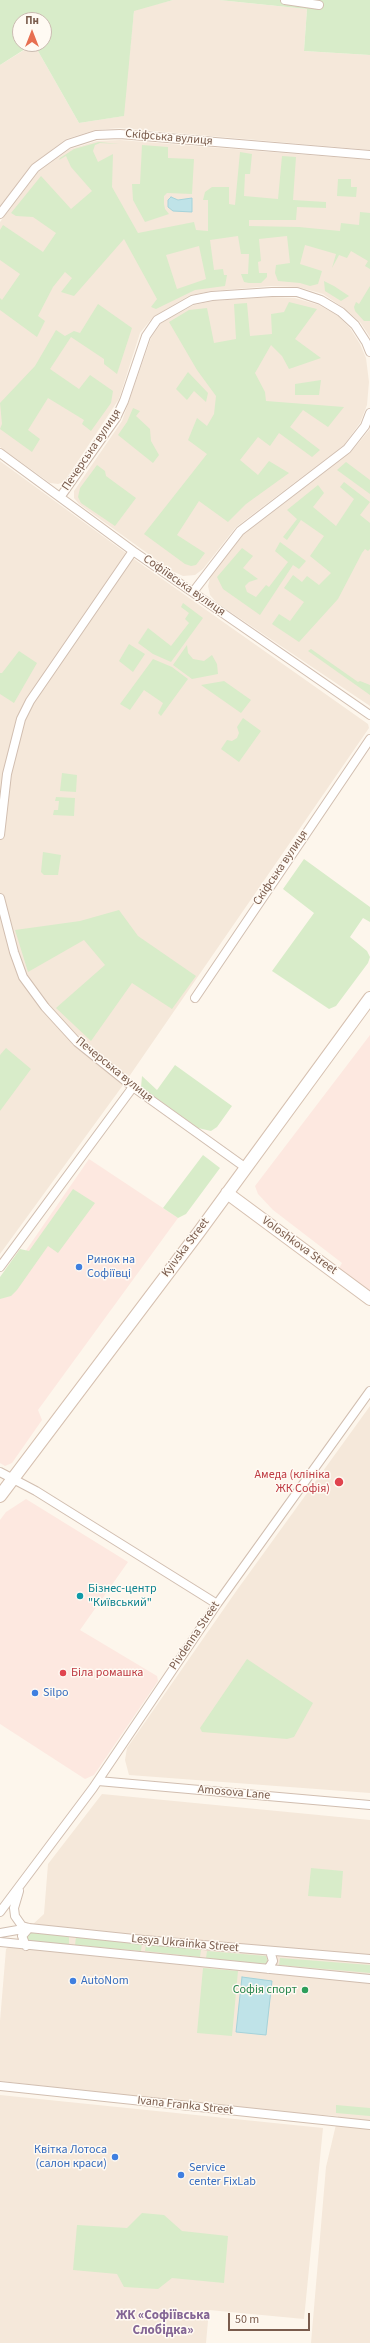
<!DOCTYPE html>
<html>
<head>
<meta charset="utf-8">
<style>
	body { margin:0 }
	#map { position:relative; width:370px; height:2343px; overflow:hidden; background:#fdf6ec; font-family:"Source Sans 3",sans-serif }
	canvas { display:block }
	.north { position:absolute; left:12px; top:12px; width:40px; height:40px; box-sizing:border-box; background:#fffaf3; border:1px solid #cabbb1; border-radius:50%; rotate:0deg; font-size:11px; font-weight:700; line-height:16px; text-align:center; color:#7a5c4d }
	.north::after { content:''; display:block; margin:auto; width:14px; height:18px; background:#e76f51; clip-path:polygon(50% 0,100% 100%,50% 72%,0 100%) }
	.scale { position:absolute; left:228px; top:2313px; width:82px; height:18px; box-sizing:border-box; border:2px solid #7a5c4d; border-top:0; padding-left:5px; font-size:12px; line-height:14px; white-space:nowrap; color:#7a5c4d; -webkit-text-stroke:3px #fffaf3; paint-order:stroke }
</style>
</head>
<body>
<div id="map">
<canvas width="370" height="2343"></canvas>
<div class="north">Пн</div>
<div class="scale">50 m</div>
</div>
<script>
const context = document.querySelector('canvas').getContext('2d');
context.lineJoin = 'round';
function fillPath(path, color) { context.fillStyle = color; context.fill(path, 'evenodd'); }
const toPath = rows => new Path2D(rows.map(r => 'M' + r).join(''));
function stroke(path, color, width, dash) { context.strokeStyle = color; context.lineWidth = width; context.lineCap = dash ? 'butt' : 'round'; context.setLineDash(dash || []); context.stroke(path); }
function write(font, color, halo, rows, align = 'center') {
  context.font = font + ' "Source Sans 3",sans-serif'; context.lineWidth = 3; context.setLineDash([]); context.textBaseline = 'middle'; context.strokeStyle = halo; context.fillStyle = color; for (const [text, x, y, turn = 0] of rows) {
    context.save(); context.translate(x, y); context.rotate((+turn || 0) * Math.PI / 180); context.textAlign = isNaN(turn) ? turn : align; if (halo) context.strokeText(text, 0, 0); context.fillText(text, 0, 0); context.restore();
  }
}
fillPath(toPath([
	[173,0,219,0,307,9,304,51,370,55,370,150,120,128,95,130,66,139,32,165,0,206,0,65,34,44,79,123,123,116,134,10],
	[120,140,370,160,370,337,360,322,344,308,323,294,298,287,271,286,211,291,190,295,153,317,140,333,119,399,64,482,58,484,50,483,0,447,0,222,38,172,70,149,97,141],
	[272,297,295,298,319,305,338,316,350,328,360,344,366,358,369,382,367,405,360,423,344,445,236,527,203,569,195,575,183,576,172,571,79,504,74,498,74,491,122,421,151,338,161,323,194,305,213,301],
	[370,429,370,706,217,603,210,595,208,586,211,574,243,535,350,453],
	[0,461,141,564,368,724,369,728,126,1081,0,1254],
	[370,1406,370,1793,129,1775,125,1760,127,1748,237,1590],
	[102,1794,370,1820,370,2343,311,2343,326,2167,338,2116,278,2112,0,2081,0,2021,6,1949,44,1914,48,1864],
	[0,2095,323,2128,304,2319,209,2310,206,2343,0,2343]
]), '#f5e8da');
fillPath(toPath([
	[370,1035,370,1293,338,1270,342,1263,273,1210,258,1194,255,1186],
	[89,1159,178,1218,38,1410,42,1420,12,1463,5,1466,0,1463,0,1288],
	[26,1499,128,1562,80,1630,157,1676,158,1681,94,1775,85,1779,0,1724,0,1520,6,1512]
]), '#fde8e0');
fillPath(toPath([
	[0,0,173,0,134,11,124,116,79,123,34,44,44,44,44,20,20,20,20,44,33,44,0,65],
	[219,0,370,0,370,55,304,51,307,9],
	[99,142,120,144,100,143,95,145,93,151,98,162,113,154,112,187,138,233,194,222,196,230,208,231,208,200,203,200,205,192,212,187,229,187,229,204,235,205,240,152,252,154,250,174,245,174,244,196,278,199,282,156,296,157,293,200,326,202,326,208,297,207,296,220,249,220,249,226,299,227,340,231,341,223,359,225,360,212,370,213,370,269,365,266,368,261,351,251,347,258,339,255,332,268,336,254,305,245,300,264,322,271,318,284,310,286,300,283,278,281,275,273,276,265,290,263,287,236,259,239,261,261,258,262,259,273,267,273,267,277,261,283,249,283,244,282,241,274,248,274,249,254,241,254,238,236,210,240,214,270,223,269,224,275,227,275,225,286,195,290,156,309,151,307,157,299,124,239,74,296,61,292,72,278,65,272,53,287,38,316,45,321,37,337,0,310,0,298,2,300,20,274,0,260,0,230,3,225,43,252,56,233,33,217,16,216,11,213,41,176,71,209,92,191,71,167,66,156,59,160,60,158,74,149],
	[199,246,206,279,177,289,166,255],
	[142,145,168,147,168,158,194,159,192,194,167,193,164,196,164,204,165,209,169,214,145,222,133,200,132,184,140,184],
	[338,179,351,179,351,187,357,187,356,197,337,196],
	[324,281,334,286,349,296,341,301,325,291],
	[370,286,370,321,364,321,355,311,354,307,356,302,359,304],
	[289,302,317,309,295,339,321,358,289,369,282,356,271,345,255,373,265,392,266,401,344,407,328,427,303,410,290,427,320,450,312,457,279,433,270,446,258,437,240,460,258,475,269,461,289,473,246,504,228,522,199,501,177,535,205,553,196,565,191,566,185,564,144,534,207,454,188,440,197,418,207,426,214,414,216,396,197,370,169,322,189,310,207,308,214,343,236,339,234,304,247,303,250,336,272,334,271,314,284,312],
	[98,304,132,328,117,374,104,364,104,359,71,337,50,369,79,389,90,375,113,391,111,403,91,431,82,424,84,420,48,398,28,430,40,439,32,452,0,429,2,424,0,403,35,366,56,330,65,336,74,331,80,333],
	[188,372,208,393,206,402,194,391,187,400,176,389],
	[321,380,319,395,295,395,295,384],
	[133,408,140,411,136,416,150,429,151,441,159,455,153,463,118,435,127,422],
	[346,462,370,480,370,494,337,470],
	[97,465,105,471,106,476,136,498,115,526,81,503,78,497,80,488],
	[344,482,370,502,360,515,370,523,370,549,368,551,365,549,362,553,338,599,299,642,272,624,279,614,290,621,304,602,284,588,293,575,302,582,307,576,319,585,331,573,310,556,324,536,301,520,287,540,283,537,297,519,287,510,318,485,324,493,313,507,336,526,354,499,340,487],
	[280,542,306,561,299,569,293,565,260,615,223,589,217,577,242,548,253,556,243,568,258,579,249,582,245,586,247,592,256,597,266,585,269,587,288,562,275,551],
	[183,603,203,618,171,662,153,654,138,643,148,628,171,646,189,623,185,619,189,613,181,607],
	[129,644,145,654,133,672,119,661],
	[187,645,188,653,193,659,204,661,212,655,217,664,218,674,192,679,173,665],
	[311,649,358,682,360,681,370,685,370,695,308,651],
	[19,651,37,663,14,703,0,694,0,673,2,673],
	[153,659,172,667,188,679,161,716,158,713,163,703,144,690,130,710,120,704],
	[224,681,251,700,241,713,201,685],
	[243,718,261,731,239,762,221,749,227,740,232,741,237,738,239,733,237,727],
	[62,773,77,775,76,792,60,791],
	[56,797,75,798,74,816,53,815,54,810,58,810,59,801,55,801],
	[43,852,61,855,58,875,44,875,41,872],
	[304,859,370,907,370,922,363,918,350,937,367,951,370,957,368,963,336,1006,329,1009,272,971,314,913,283,889],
	[119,910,138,936,196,976,172,1009,132,983,91,1041,56,1008,105,965,84,940,28,972,15,930,80,921],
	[6,1048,31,1069,0,1111,0,1055],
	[175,1065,232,1106,217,1127,211,1131,198,1128,141,1087,142,1076,157,1090],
	[203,1155,220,1168,186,1214,178,1218,163,1208],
	[73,1189,95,1203,58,1253,48,1246,17,1290,11,1296,0,1299,0,1277,20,1249,29,1251],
	[247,1659,313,1703,294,1737,287,1739,202,1732,200,1728],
	[311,1868,343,1871,341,1898,308,1896],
	[30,1932,69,1936,69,1945,30,1941,26,1938],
	[76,1937,142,1943,141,1951,75,1945],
	[146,1944,201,1950,200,1957,145,1951],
	[207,1951,266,1956,268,1962,266,1964,206,1958],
	[280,1958,370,1965,370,1973,279,1965],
	[203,1968,238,1971,232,2036,197,2033],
	[336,2105,370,2108,370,2116,336,2113],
	[142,2213,164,2215,182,2231,228,2236,224,2283,172,2278,158,2289,124,2287,117,2274,73,2270,77,2225,127,2228]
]), '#d8ecc9');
const water = toPath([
	[171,197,178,200,192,198,192,212,173,211,168,207,168,200,171,197],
	[242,1977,272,1981,266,2035,236,2032,242,1977]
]);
fillPath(water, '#bfe3e8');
stroke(water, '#a5d3da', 1);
const street = toPath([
	[285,0,319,5],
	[0,214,35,168,68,144,96,135,120,134,370,155],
	[0,453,133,551,370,715],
	[61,496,116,418,124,401,146,336,157,320,192,300,212,296,272,292,297,292,321,300,341,312,355,325,366,342,370,352],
	[193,592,240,531,347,449,365,426,370,413],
	[0,835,7,774,21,719,30,701,133,551],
	[0,898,14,952,23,977,45,1007,77,1042,133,1087,246,1168],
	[195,998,370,739],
	[0,1267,133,1087],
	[0,1472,36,1491,217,1604],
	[98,1781,370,1805],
	[19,1891,14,1908,15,1916,22,1926,29,1928],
	[0,1912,93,1788,217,1604,370,1391],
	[0,1933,29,1928,144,1940,370,1959],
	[0,1942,370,1979],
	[26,1946,22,1936,29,1928],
	[268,1969,273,1961,270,1951],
	[0,2086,370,2125]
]);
const secondary = toPath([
	[227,1193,370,1299],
	[0,1496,199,1232,370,998]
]);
stroke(street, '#d1beb0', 10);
stroke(secondary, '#d6c0b0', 14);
stroke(street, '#fff', 8);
stroke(secondary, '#fff', 12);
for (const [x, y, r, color] of [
	[79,1267,4,"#3f7fe0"],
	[339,1482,5,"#e0444e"],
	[80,1596,4,"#0f9aa8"],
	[63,1673,4,"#e0444e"],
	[35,1693,4,"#3f7fe0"],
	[73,1981,4,"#3f7fe0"],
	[305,1990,4,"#2e9e5b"],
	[115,2157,4,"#3f7fe0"],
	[181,2175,4,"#3f7fe0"]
]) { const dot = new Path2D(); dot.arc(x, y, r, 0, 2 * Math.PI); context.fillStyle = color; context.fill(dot); stroke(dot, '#fffaf3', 1.5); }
write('12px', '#7a5c4d', '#fffaf3', [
	["Скіфська вулиця",169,138,5],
	["Печерська вулиця",92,450,-56],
	["Софіївська вулиця",184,586,35],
	["Скіфська вулиця",281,868,-56],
	["Печерська вулиця",114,1070,39],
	["Voloshkova Street",299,1246,36],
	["Kyivska Street",186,1248,-53],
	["Pivdenna Street",195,1636,-56],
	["Amosova Lane",234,1793,5],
	["Lesya Ukrainka Street",185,1944,5],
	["Ivana Franka Street",185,2106,6]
]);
write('12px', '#366cbe', '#fffaf3', [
	["Ринок на",87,1260],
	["Софіївці",87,1274],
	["Silpo",43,1693],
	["AutoNom",81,1981],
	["Квітка Лотоса",107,2150,"right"],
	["(салон краси)",107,2164,"right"],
	["Service",189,2168],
	["center FixLab",189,2182]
], 'left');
write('12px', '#be3a42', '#fffaf3', [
	["Амеда (клініка",330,1475],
	["ЖК Софія)",330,1489],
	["Біла ромашка",71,1673,"left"]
], 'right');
write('12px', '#0d838f', '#fffaf3', [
	["Бізнес-центр",88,1589],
	["\"Київський\"",88,1603]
], 'left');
write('12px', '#27864d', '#fffaf3', [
	["Софія спорт",297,1990]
], 'right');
write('bold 13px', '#846695', '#fffaf3', [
	["ЖК «Софіївська",163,2316],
	["Слобідка»",163,2331]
]);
</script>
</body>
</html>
